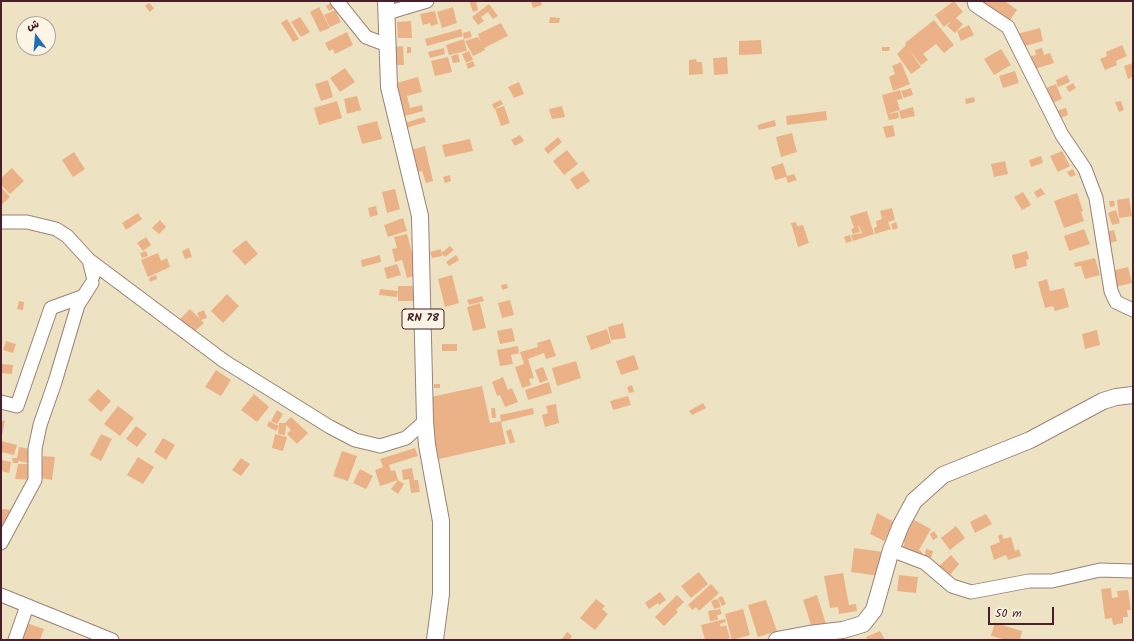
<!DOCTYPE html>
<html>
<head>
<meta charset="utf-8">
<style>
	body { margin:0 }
	#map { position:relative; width:1134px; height:641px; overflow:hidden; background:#ede3c3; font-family:Kalam,"Playpen Sans Arabic",sans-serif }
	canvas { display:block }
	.frame { position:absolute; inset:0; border:2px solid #4a1f2b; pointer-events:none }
	.north { position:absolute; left:16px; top:16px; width:40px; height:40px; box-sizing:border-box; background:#fcf5e5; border:1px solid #b59f9b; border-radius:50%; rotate:344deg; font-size:11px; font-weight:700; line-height:16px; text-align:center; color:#4a1f2b }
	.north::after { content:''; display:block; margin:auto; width:14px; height:18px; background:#1f6fb2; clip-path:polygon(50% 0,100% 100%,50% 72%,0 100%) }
	.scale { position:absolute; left:988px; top:607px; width:66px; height:18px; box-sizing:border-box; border:2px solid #4a1f2b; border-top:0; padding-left:5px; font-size:12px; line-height:14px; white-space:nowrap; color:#4a1f2b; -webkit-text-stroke:3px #fcf5e5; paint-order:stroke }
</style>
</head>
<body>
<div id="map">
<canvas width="1134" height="641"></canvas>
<div class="frame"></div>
<div class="north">ش</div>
<div class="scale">50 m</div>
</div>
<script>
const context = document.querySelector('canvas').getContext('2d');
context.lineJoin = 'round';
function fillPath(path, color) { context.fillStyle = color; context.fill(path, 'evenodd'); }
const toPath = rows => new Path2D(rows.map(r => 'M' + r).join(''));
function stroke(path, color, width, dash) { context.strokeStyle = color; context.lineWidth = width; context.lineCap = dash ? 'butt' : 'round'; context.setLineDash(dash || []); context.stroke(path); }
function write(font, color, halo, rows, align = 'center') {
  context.font = font + ' Kalam,sans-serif'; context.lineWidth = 4; context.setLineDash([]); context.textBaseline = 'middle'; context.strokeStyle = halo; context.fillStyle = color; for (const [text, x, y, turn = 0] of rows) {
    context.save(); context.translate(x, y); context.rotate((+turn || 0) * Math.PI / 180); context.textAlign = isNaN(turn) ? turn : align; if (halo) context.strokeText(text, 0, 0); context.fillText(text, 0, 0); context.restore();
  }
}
fillPath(toPath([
	[469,1,476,1,478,10,473,12],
	[531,1,541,1,542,5,533,8],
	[954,1,963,12,956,18,963,24,955,33,947,26,951,21,944,27,935,15],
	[979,1,1005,1,1017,10,1007,24],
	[149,3,154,8,150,12,145,6],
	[331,3,335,8,329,11,326,6],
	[489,4,498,16,493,19,488,12,481,17,484,21,478,25,472,17],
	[319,7,330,28,320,32,310,12],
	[453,7,457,23,442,28,437,12],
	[335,10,341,22,330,27,324,15],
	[435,11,438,24,431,26,430,23,423,25,420,14],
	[300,17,310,32,301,37,291,22],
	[550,17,560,18,559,23,549,23],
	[287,19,299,39,293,42,281,23],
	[934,20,954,45,944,53,936,44,923,54,928,60,921,65,908,48,921,67,911,74,897,54,906,45,905,43],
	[411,21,412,38,398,38,397,22],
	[501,23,508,36,484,48,485,50,473,56,465,41,478,37,481,43,478,34],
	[969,25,974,35,961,41,957,31],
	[1040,28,1043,41,1018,48,1017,34],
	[461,29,463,36,427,46,425,39],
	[470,31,472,37,464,39,463,33],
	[347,32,353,45,335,54,333,49,329,51,325,43],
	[464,39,467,51,449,55,446,45],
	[761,40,762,54,739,55,739,41],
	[1122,45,1127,56,1116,61,1117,65,1105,70,1100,59,1107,56,1106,52],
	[403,46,404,65,395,65,393,47],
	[407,47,411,47,411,53,407,53],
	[882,47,890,47,889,51,882,51],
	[444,48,445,54,430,58,428,52],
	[1042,48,1044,55,1050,53,1054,63,1035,69,1031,56,1036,55,1035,50],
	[1001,49,1011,65,994,75,984,59],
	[469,51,473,60,466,63,462,54],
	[458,54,460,62,453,63,451,56],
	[448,57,452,72,435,76,431,61],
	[727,57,728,74,714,75,713,58],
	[696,59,697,62,702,62,703,74,689,75,689,60],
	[473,61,475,66,468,69,466,64],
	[901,62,910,84,893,91,889,77,895,74,892,66],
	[1133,63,1133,77,1128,79,1124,66],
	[345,68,355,82,340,92,330,78],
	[1015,71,1019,83,1003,88,999,76],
	[1067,75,1070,82,1058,87,1056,80],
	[418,77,422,92,407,96,410,108,422,105,423,111,401,117,393,84],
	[328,80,333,97,321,101,315,84],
	[519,82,524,94,514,98,508,87],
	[1073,83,1076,88,1069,92,1066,87],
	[1056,84,1062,99,1045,106,1039,91],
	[911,88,913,95,904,98,901,91],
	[900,90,903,99,897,100,900,110,887,114,882,95],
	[357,96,361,110,347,114,344,99],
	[974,97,975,102,966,104,965,99],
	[501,100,503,104,494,109,492,104],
	[337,101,342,118,319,125,314,108],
	[1121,101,1124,110,1119,112,1115,102],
	[504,106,510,123,501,126,495,109],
	[562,106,565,117,552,119,549,109],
	[913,107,915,116,901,119,899,111],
	[1066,108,1068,115,1055,120,1052,112],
	[826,111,827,120,787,125,786,116],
	[898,112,899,118,889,120,887,114],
	[424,117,426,122,403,129,402,124],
	[775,120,776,126,759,130,757,125],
	[377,121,382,139,362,144,357,126],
	[893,125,895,136,886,138,883,127],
	[792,133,797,152,781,157,776,137],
	[520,135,524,141,515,146,511,140],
	[558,137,562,142,548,154,544,149],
	[470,139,473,151,445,157,442,145],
	[425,146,433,181,426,183,422,171,411,174,405,152],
	[567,150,578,164,564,175,553,161],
	[1062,151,1070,166,1058,172,1050,156],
	[74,152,85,169,73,177,62,160],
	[1041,156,1043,163,1031,167,1029,160],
	[1005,161,1008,174,994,177,991,164],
	[783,163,787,176,794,174,797,180,788,183,786,177,775,180,771,167],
	[12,168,24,181,10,194,1,185,1,178],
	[1073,169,1076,175,1070,177,1067,172],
	[583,171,590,181,577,190,570,179],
	[450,175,451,181,445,183,443,177],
	[1,187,10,197,1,205],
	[1041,188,1045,194,1037,198,1034,192],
	[395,189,400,209,387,213,382,192],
	[1023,192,1031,205,1022,210,1014,197],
	[1077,193,1083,211,1081,212,1084,221,1064,228,1054,201],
	[1129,198,1132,216,1119,218,1117,200],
	[1109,201,1114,201,1115,206,1110,207],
	[376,206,378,215,370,217,368,208],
	[892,208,895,220,888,222,891,229,875,234,874,228,877,227,876,221,882,219,880,211],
	[1116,210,1120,223,1112,225,1108,213],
	[867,211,874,234,853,241,851,235,862,233,859,226,858,226,860,232,853,234,851,229,854,228,850,216],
	[138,213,142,219,126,230,122,223],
	[403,218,407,231,388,237,384,225],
	[160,220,166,227,159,234,152,228],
	[796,222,797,226,803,225,809,243,798,247,791,223],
	[896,222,898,228,893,230,891,224],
	[1084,229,1090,244,1069,251,1064,236],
	[1114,230,1117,241,1110,243,1112,251,1104,252,1099,234],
	[407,234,418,275,407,278,402,260,395,262,392,249,397,248,394,237],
	[850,235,852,241,846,243,844,237],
	[146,237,151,245,143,251,137,243],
	[246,240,258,254,245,265,232,251],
	[450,246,454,250,445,257,441,253],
	[189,248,192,257,185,259,182,251],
	[441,249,442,256,432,258,430,252],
	[146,251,148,256,142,258,140,253],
	[1027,251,1029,259,1026,260,1027,266,1015,269,1012,255],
	[158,253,161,261,167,258,170,267,148,277,141,260],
	[380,255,381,262,362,267,361,260],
	[456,255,459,260,449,266,446,262],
	[1095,258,1100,275,1085,279,1081,266,1075,267,1074,263],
	[397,264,401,275,387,279,384,268],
	[1128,267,1132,283,1111,288,1107,272],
	[156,275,157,279,150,282,149,278],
	[452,275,459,303,445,307,438,279],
	[1047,279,1050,291,1064,288,1069,307,1055,311,1053,306,1045,308,1038,282],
	[507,284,508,288,502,290,501,285],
	[398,286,414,286,414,301,398,301],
	[380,289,398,291,397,297,379,295],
	[227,294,239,306,223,323,211,311],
	[482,296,484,301,469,305,467,300],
	[510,300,514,315,502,318,498,303],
	[19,301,24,302,23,310,17,309],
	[480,303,486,328,473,331,467,307],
	[190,309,200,319,197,313,204,310,207,318,201,320,204,323,192,334,179,320],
	[623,323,626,338,611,340,608,327],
	[512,328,515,341,500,344,497,331],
	[607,329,611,343,591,350,586,336],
	[1097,330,1100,345,1085,349,1082,334],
	[550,339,556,356,546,359,544,353,528,359,534,378,529,379,531,385,522,388,515,367,524,364,520,352,538,347,537,343],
	[6,341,16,344,13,353,3,350],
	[442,344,457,344,457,351,442,351],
	[518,346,519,353,511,355,513,364,500,366,497,350],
	[634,355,639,369,621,375,616,361],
	[576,361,581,378,557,386,552,368],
	[1,364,13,365,12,374,1,373],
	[543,367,548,380,540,383,535,370],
	[216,370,231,380,221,396,205,387],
	[503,377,508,390,512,388,518,402,505,407,500,395,497,396,492,382],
	[549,382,552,393,528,400,525,390],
	[434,384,440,384,440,388,434,388],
	[632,385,634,392,629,393,627,387],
	[482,386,490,423,501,421,500,415,533,408,534,414,501,422,506,444,439,459,426,398],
	[98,389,111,401,101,412,88,400],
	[254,394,269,407,257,422,241,410],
	[628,396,631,405,613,410,610,401],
	[703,403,706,408,692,415,689,411],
	[556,404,559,423,545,427,542,415,548,413,546,406],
	[118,406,134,418,120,436,104,424],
	[491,408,495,408,496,418,492,418],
	[277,410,283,414,277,424,271,421],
	[291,417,308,433,297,444,287,434,291,430,286,425,285,435,278,434,279,426,276,431,267,426,269,421,279,426,279,423,285,423],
	[1,420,5,421,2,435,1,435],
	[136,426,147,434,137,447,126,439],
	[511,429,515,442,510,444,506,431],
	[101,434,112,439,101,461,90,455],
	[275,434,287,437,283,451,272,448],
	[163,438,175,445,166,460,154,452],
	[1,441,17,445,14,455,1,452],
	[19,447,36,450,34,464,18,461,18,463,13,463,12,458,17,458],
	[415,448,418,456,389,465,391,471,395,470,398,480,380,486,375,470,383,467,380,459],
	[342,451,357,456,348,481,333,476],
	[43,456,55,457,52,480,40,478],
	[138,457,154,467,143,484,127,475],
	[241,458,250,464,241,476,232,470],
	[1,460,11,462,9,473,1,471],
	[18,464,37,464,36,480,15,479],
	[412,468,414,480,418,480,420,492,411,493,409,479,403,480,402,470],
	[360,469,373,476,366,489,353,483],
	[398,480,404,484,398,494,391,489],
	[4,509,17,511,1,531,1,510],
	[877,513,894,522,884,541,870,534],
	[986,514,992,524,975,533,970,522],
	[914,520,931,529,919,550,923,553,919,560,900,552,905,543,902,541],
	[956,526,965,538,950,550,941,538],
	[934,531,938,537,933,540,930,534],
	[1002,534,1003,539,1011,537,1015,551,1019,549,1021,556,1008,560,1006,555,994,560,990,546,1000,542,998,536],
	[854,548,883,552,880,576,851,572],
	[926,549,933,551,929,565,923,564],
	[951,555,959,564,946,580,936,569],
	[699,572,708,584,691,598,681,586],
	[843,573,849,605,856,604,857,611,839,614,838,607,830,608,824,576],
	[899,575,918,577,916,593,897,591],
	[711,584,719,593,699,611,696,607,692,610,688,605],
	[1111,588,1112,598,1118,597,1117,591,1128,590,1131,610,1127,610,1128,617,1123,617,1123,623,1113,625,1112,618,1105,619,1101,589],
	[660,592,666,600,659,605,658,603,649,609,645,603],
	[677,595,684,602,676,610,678,612,664,626,655,617],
	[817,595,826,624,812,628,803,600],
	[722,596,726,604,722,606,718,598],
	[596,599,605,606,602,609,608,614,595,630,580,618],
	[718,599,721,607,714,609,711,601],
	[766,600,777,631,758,637,748,605],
	[720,609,722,614,717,615,718,620,710,621,708,611],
	[743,609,750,635,732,640,725,614],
	[725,619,726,622,720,624,721,627,726,625,730,638,724,640,705,640,701,625],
	[24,622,44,629,40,640,26,640,19,638],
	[995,623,1022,631,1020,640,1007,640,991,636],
	[880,631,885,640,867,640,866,637],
	[567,632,572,636,569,640,561,640]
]), '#ebb288');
const minor = toPath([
	[337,1,366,37,387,45],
	[974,1,975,5,1008,27,1062,135,1085,169,1096,198,1111,291,1116,302,1133,310],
	[387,13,427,1],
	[1,222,27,222,56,229,67,236,89,260,93,276],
	[89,260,224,361,330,427,355,440,380,446,406,438,425,421],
	[1,402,17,406,51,308,84,296],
	[1,543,35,480,35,449,40,425,55,382,78,305,92,283],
	[891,550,925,563,952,586,971,592,1029,581,1052,581,1100,570,1133,571],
	[1,595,112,640],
	[15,640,27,606]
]);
const major = toPath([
	[386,1,389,87,420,216,425,421,427,445,441,521,441,594,435,640],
	[777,640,809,634,843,630,863,624,874,610,891,550,901,525,914,501,943,475,1030,440,1103,401,1116,397,1133,395]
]);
stroke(minor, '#9c8177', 15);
stroke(major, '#9c8177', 18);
stroke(minor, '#fff', 13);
stroke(major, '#fff', 16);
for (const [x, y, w] of [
	[423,319,42]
]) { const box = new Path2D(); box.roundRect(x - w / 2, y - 10, w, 20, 3); context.fillStyle = '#fcf5e5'; context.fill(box); stroke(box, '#4a1f2b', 1); }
write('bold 12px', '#4a1f2b', null, [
	["RN 78",423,319]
]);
</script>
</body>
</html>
